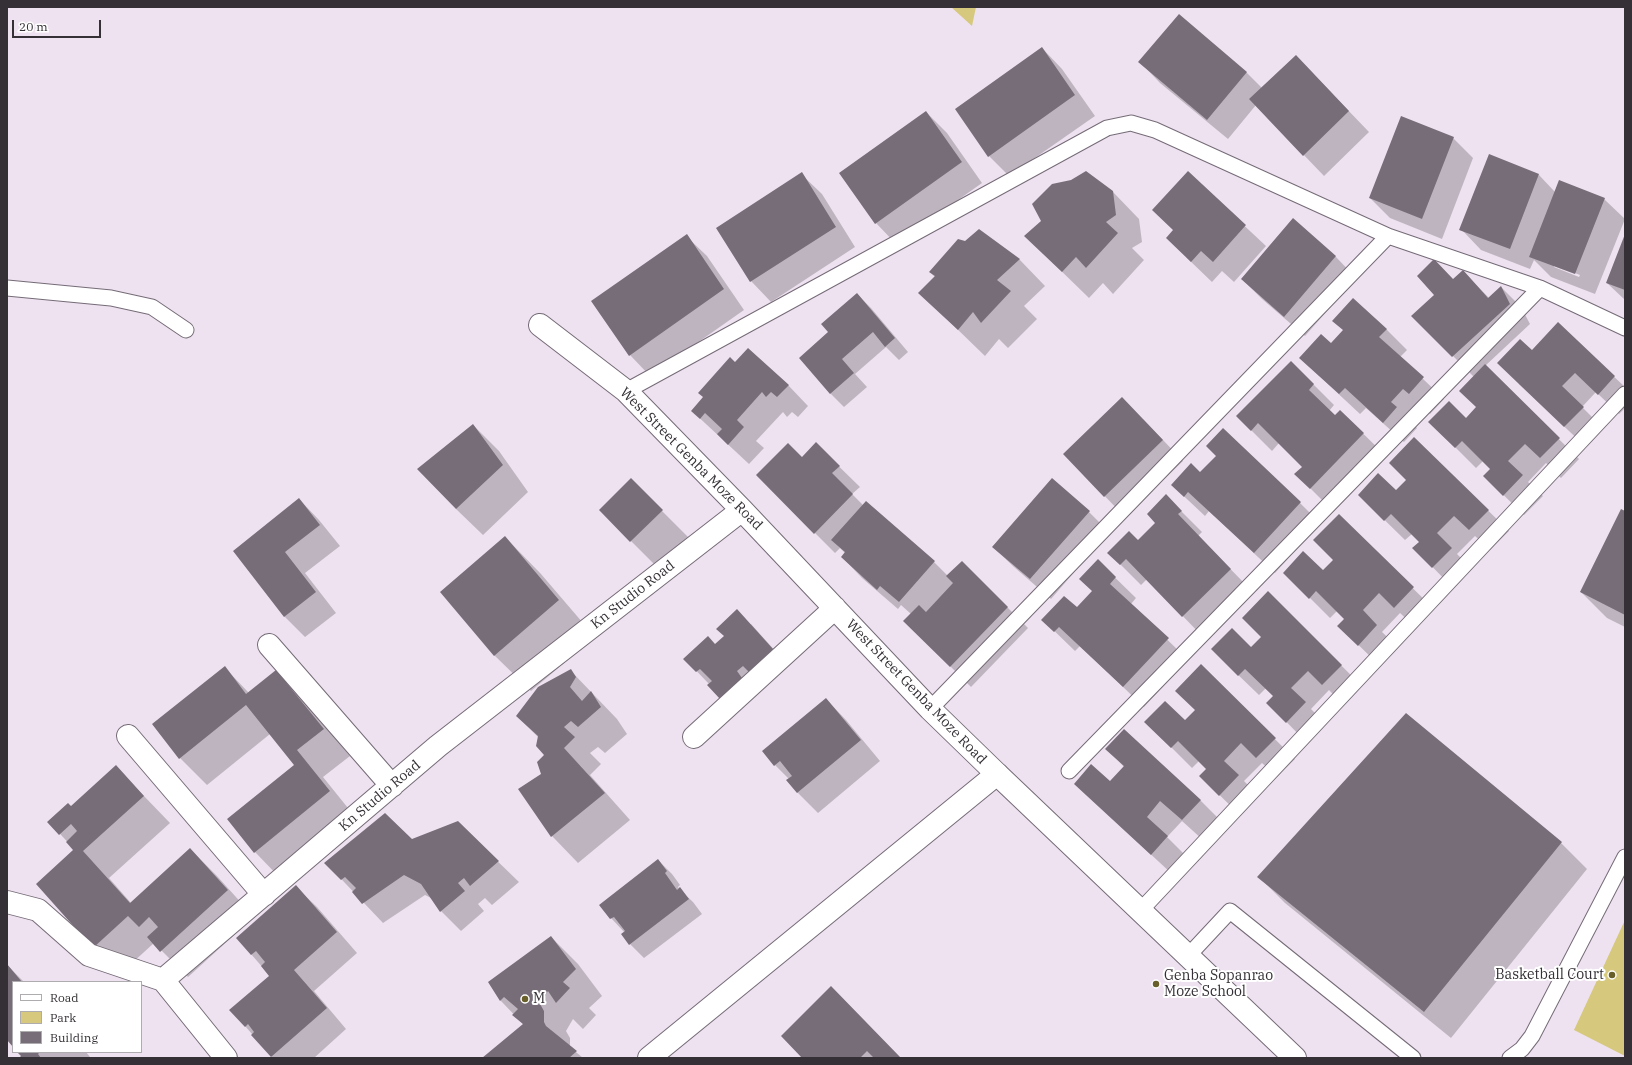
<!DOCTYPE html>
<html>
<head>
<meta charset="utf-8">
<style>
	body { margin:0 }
	#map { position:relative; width:1632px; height:1065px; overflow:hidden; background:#eee2f0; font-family:"IBM Plex Serif",serif }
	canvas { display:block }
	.frame { position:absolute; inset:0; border:8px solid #343035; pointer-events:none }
	.legend { position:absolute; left:12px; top:981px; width:130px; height:72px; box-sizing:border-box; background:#fff; border:1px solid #aeacae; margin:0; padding:5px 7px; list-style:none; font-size:12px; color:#343035 }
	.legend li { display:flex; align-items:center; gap:8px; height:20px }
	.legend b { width:20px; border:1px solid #aeacae }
	.scale { position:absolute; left:12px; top:20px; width:89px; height:18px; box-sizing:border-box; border:2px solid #343035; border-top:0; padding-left:5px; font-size:12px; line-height:14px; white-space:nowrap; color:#343035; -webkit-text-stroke:3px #fff; paint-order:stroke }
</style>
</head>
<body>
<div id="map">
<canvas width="1632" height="1065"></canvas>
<div class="frame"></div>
<ul class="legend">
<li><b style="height:5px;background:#fff"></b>Road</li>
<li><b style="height:11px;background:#d6c87c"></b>Park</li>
<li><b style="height:11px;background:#776d79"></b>Building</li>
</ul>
<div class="scale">20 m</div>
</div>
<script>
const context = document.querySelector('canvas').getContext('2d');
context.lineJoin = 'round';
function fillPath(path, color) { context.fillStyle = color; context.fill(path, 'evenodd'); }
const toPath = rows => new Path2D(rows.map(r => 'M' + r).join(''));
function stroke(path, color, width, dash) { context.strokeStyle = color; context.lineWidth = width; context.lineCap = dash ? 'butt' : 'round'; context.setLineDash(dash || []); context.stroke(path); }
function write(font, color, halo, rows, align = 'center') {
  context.font = font + ' "IBM Plex Serif",serif'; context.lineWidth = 4; context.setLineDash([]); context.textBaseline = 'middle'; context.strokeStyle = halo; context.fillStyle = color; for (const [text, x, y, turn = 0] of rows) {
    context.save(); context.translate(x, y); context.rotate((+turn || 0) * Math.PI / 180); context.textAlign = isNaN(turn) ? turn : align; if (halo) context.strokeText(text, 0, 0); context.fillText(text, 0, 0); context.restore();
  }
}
fillPath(toPath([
	[951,7,976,7,972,26],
	[1625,920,1625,1056,1574,1030]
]), '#d6c87c');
fillPath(toPath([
	[1042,48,1062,69,1095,116,1009,176,989,156],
	[1296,56,1369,132,1324,176,1256,105,1228,139,1160,83,1140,62,1246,72,1262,88],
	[926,112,947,133,982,183,896,244,876,223,841,173],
	[1453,138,1473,158,1442,239,1390,218,1370,198],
	[1188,173,1266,246,1234,282,1222,271,1212,282,1187,258,1174,231],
	[801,174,822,194,855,247,771,302,751,281,717,228],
	[1539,175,1555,192,1604,199,1625,219,1595,294,1551,277,1534,260,1530,269,1481,250,1461,229],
	[1554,265,1580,275,1579,277,1554,267],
	[1113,192,1139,219,1142,242,1132,248,1144,260,1113,294,1103,283,1089,298,1052,262],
	[1293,220,1336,257,1356,278,1305,336,1262,299,1242,279],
	[686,236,707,256,744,310,650,376,630,355],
	[1625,237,1625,300,1607,283],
	[1019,259,1045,286,1024,306,1037,319,1008,348,999,339,985,356,920,293,935,277,930,272],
	[1463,271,1489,298,1501,287,1521,307,1530,324,1485,366,1579,459,1561,478,1546,463,1528,482,1543,496,1524,515,1484,476,1492,469,1483,461,1476,468,1430,422,1466,419,1477,408,1474,377,1413,316],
	[857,294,871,308,908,352,899,360,886,347,855,374,867,387,844,407,830,393,830,333],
	[1558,324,1625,387,1625,408,1619,414,1596,392,1582,407,1603,428,1586,447,1519,384,1532,351],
	[1386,329,1407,350,1400,357,1444,399,1430,414,1424,408,1411,422,1417,428,1404,442,1366,408,1360,414,1300,358,1331,344],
	[1291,362,1334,405,1329,411,1335,417,1340,411,1384,454,1331,509,1296,474,1304,467,1279,443,1272,451,1237,416],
	[735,363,788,385,808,406,798,417,792,412,787,417,783,412,756,441,764,448,749,464,692,411],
	[1143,419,1183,461,1125,517,1064,454],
	[473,425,499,451,528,492,483,535,456,509],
	[1414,438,1509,531,1490,550,1475,536,1457,554,1472,569,1453,588,1414,548,1421,542,1412,534,1405,540,1359,495,1396,492,1407,480],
	[816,444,860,487,852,494,863,505,934,562,948,576,962,562,1028,628,971,687,925,641,911,614,901,605,898,609,862,578,842,557,845,553,840,548,835,553,757,475,802,458],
	[1200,474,1300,503,1320,523,1275,573,1209,511,1205,516,1172,485],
	[631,480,698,547,667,577,631,541],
	[1166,496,1202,532,1198,536,1251,590,1203,637,1147,579,1141,585,1109,553,1138,541,1156,523],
	[299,499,319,520,340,546,305,573,336,613,305,637,285,617,234,551],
	[1089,512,1109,532,1051,599,1014,567,993,547],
	[1625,512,1625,627,1607,618,1581,592],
	[1339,516,1433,608,1415,627,1400,613,1382,632,1397,646,1379,665,1339,626,1346,619,1337,611,1330,618,1284,572,1323,572,1335,560],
	[505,537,541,574,595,637,531,691,494,655],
	[1098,561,1136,598,1131,604,1188,660,1144,707,1080,646,1075,651,1043,620,1077,609,1093,591],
	[1268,593,1362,686,1343,705,1329,690,1311,709,1325,723,1307,743,1268,703,1274,696,1266,688,1259,695,1233,670,1262,637],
	[751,624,786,663,750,686,709,684,685,659,715,645],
	[1201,666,1295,759,1277,777,1262,763,1244,781,1259,796,1240,815,1200,776,1207,769,1199,761,1192,768,1146,722,1185,721,1196,710],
	[225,668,249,693,276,671,302,698,350,756,323,777,356,818,281,879,255,852,229,819,295,765,270,734,207,785,180,758,153,725],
	[571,671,617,719,627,734,605,753,598,747,590,753,601,764,590,775,630,820,578,863,552,836,543,775,546,755,539,738,517,716],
	[826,699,846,720,880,761,818,813,797,792,789,779,775,765],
	[1107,749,1200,800,1221,821,1203,840,1182,821,1167,837,1187,857,1172,874,1075,784,1110,783,1124,767],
	[116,767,170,823,109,878,131,903,190,849,217,876,254,917,188,977,154,943,120,974,94,947,75,850,49,822,71,807],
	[457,822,519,882,492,905,485,898,478,904,484,911,461,931,441,911,433,899,425,895,383,923,326,863,412,840],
	[1561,843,1587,869,1451,1038,1285,903,1259,877],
	[658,860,672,874,680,885,678,887,679,889,693,902,702,914,644,958,630,944,623,934,625,933,611,918],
	[296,887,317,907,357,953,314,991,346,1029,314,1058,273,1058,231,1010,270,976,251,954],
	[551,937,578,964,602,996,589,1008,596,1015,583,1029,573,1019,566,1031,570,1038,570,1047,583,1058,483,1058,524,1025,501,1001,489,982],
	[7,965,24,982,13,982,13,1045,7,1039],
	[831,987,900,1058,804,1058],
	[19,1052,86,1052,90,1057,21,1058,22,1056]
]), '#0003');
fillPath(toPath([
	[1179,14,1247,72,1207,120,1138,62],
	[1042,47,1075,95,988,157,955,109],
	[1296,55,1349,111,1303,156,1249,99],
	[926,111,962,162,875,224,839,173],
	[1401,116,1454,137,1422,219,1369,198],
	[1489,154,1539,174,1510,249,1459,230],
	[1086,171,1113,191,1116,215,1106,222,1118,233,1086,268,1076,257,1062,272,1024,236,1041,221,1032,204,1052,184,1071,180],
	[1188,171,1246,225,1213,262,1201,251,1191,262,1166,238,1173,230,1152,210],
	[802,172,836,227,750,282,716,228],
	[1559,180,1605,198,1575,274,1529,257],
	[1293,218,1336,256,1284,317,1241,279],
	[979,229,1020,259,997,280,1011,291,981,323,973,312,958,330,918,293,935,276,929,272,958,239,965,241],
	[687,234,724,289,629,356,591,301],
	[1625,234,1625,290,1606,283],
	[1434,259,1453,279,1463,270,1488,298,1501,286,1510,304,1452,357,1411,316,1434,295,1417,276],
	[857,293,895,338,885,347,873,332,842,359,854,373,830,394,799,358,828,332,821,324],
	[1353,298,1387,329,1379,337,1424,377,1409,394,1403,389,1391,402,1397,407,1383,423,1345,388,1339,394,1299,358,1321,334,1331,343,1343,330,1332,321],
	[1558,322,1615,376,1598,395,1575,373,1562,386,1584,407,1564,427,1497,363,1520,339,1532,350],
	[748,348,789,385,777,397,771,392,766,397,762,392,737,420,744,427,728,445,717,434,722,429,705,413,700,419,691,411,703,397,698,393,730,357,735,362],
	[1291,361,1314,384,1309,390,1335,415,1340,410,1364,433,1310,489,1294,474,1302,467,1258,423,1251,431,1236,416],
	[1485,364,1560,438,1540,458,1525,444,1508,461,1523,475,1503,496,1483,476,1490,469,1462,441,1455,448,1428,422,1449,401,1466,418,1476,407,1459,391],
	[1122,397,1163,440,1104,497,1063,454],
	[473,424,503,465,456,509,417,469],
	[1223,428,1301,502,1254,553,1188,492,1184,497,1171,485,1191,463,1200,472,1216,456,1206,446],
	[1414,437,1489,510,1469,530,1454,516,1437,533,1452,548,1432,568,1412,548,1419,542,1391,514,1384,521,1358,495,1378,473,1396,490,1406,480,1389,463],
	[816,442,840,466,832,473,853,494,814,534,756,475,788,443,802,457],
	[631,478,663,510,630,542,599,510],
	[1052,478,1090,511,1030,579,992,547],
	[1166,494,1182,511,1178,514,1231,569,1182,617,1126,559,1120,565,1107,553,1129,531,1138,540,1155,523,1147,514],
	[299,498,320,525,285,552,316,592,284,617,233,551],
	[866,501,935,561,899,602,880,586,877,590,841,557,845,552,831,540],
	[1621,509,1625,511,1625,615,1580,592],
	[1339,514,1414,587,1394,608,1379,593,1363,610,1377,625,1358,646,1337,626,1344,619,1316,591,1309,599,1283,573,1303,551,1323,570,1333,560,1313,540],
	[505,536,559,600,494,656,440,592],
	[1098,559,1116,577,1110,584,1169,638,1123,687,1059,627,1054,632,1041,620,1064,596,1077,607,1092,591,1079,579],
	[962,561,1008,607,950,667,903,621,919,605,926,612,953,583,946,576],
	[1268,591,1342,665,1322,685,1308,671,1291,688,1306,702,1286,723,1266,703,1273,696,1245,669,1238,676,1211,649,1232,628,1251,647,1261,637,1242,618],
	[737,609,773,649,749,672,743,666,737,671,742,678,720,699,707,685,712,681,700,669,696,672,683,659,708,636,715,644,724,636,716,629],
	[1201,664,1276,738,1256,758,1241,743,1224,761,1239,775,1219,796,1199,776,1206,769,1178,741,1171,748,1144,722,1165,701,1185,720,1195,710,1175,691],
	[225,666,246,694,276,670,324,729,297,750,330,791,254,853,227,819,294,765,246,705,179,759,152,724],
	[571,669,576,677,570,687,582,701,591,691,601,707,578,727,571,721,564,727,575,737,564,748,605,793,551,837,518,789,541,774,537,762,544,755,536,746,538,736,516,716,538,687],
	[826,698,861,740,797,793,786,780,792,776,780,761,774,766,762,751],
	[1406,713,1562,842,1424,1012,1257,877],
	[1124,729,1201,800,1182,820,1160,801,1147,817,1168,836,1151,855,1074,784,1091,764,1110,781,1124,766,1105,749],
	[116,765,144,796,83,851,130,903,190,848,228,890,160,952,147,937,158,927,149,917,139,927,128,916,93,948,36,884,73,850,66,842,77,831,71,824,59,835,47,822,68,803,71,806],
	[385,813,412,839,458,821,499,861,470,886,464,878,458,883,465,891,440,912,421,884,404,875,362,904,352,892,356,888,345,877,341,880,324,863],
	[658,859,667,871,665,873,677,890,680,887,689,899,629,945,621,934,625,931,614,917,610,919,599,905],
	[296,885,337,932,294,970,327,1008,271,1057,251,1035,254,1032,248,1024,245,1027,229,1010,269,976,261,966,265,962,256,951,251,955,236,938],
	[551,936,576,969,563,982,570,988,556,1003,548,991,540,1004,544,1011,544,1022,546,1026,577,1051,569,1058,482,1058,523,1024,512,1015,518,1009,504,997,500,1001,488,982],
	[7,964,22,982,13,982,13,1047,7,1040],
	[831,986,901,1058,874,1058,867,1051,860,1058,802,1058,781,1036],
	[17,1052,40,1052,38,1054,41,1058,19,1058,21,1056]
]), '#776d79');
const lane = toPath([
	[7,288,111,298,152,307,186,330],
	[626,391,1107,128,1131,123,1155,130,1388,236,1540,288,1625,328],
	[930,709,1388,236],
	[1069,771,1540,288],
	[1140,911,1625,394],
	[1188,956,1230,911,1413,1058],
	[1510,1058,1522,1049,1532,1036,1625,857]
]);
const street = toPath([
	[540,325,626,391,742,510,930,709,997,774],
	[269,645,392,786],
	[128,736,264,895],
	[694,737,835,608],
	[7,902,38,910,89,955,163,980],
	[163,980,438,746,742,510],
	[163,980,226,1058]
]);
const secondary = toPath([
	[649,1058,997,774,1295,1058]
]);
stroke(lane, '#756b77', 17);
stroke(street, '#756b77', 24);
stroke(secondary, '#756b77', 24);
stroke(lane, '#fff', 15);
stroke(street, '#fff', 22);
stroke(secondary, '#fff', 22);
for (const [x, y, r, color] of [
	[1612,975,4,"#685f2b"],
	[1156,984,4,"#685f2b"],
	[525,999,4,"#685f2b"]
]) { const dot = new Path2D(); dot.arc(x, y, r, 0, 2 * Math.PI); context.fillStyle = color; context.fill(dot); stroke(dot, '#fff', 1.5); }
write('14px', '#343035', '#fff', [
	["West Street Genba Moze Road",691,459,45],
	["Kn Studio Road",633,595,-38],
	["West Street Genba Moze Road",916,692,46],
	["Kn Studio Road",380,796,-40]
]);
write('14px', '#343035', '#fff', [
	["Basketball Court",1604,975,"right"],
	["Genba Sopanrao",1164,976],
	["Moze School",1164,992],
	["M",533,999]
], 'left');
</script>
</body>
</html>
